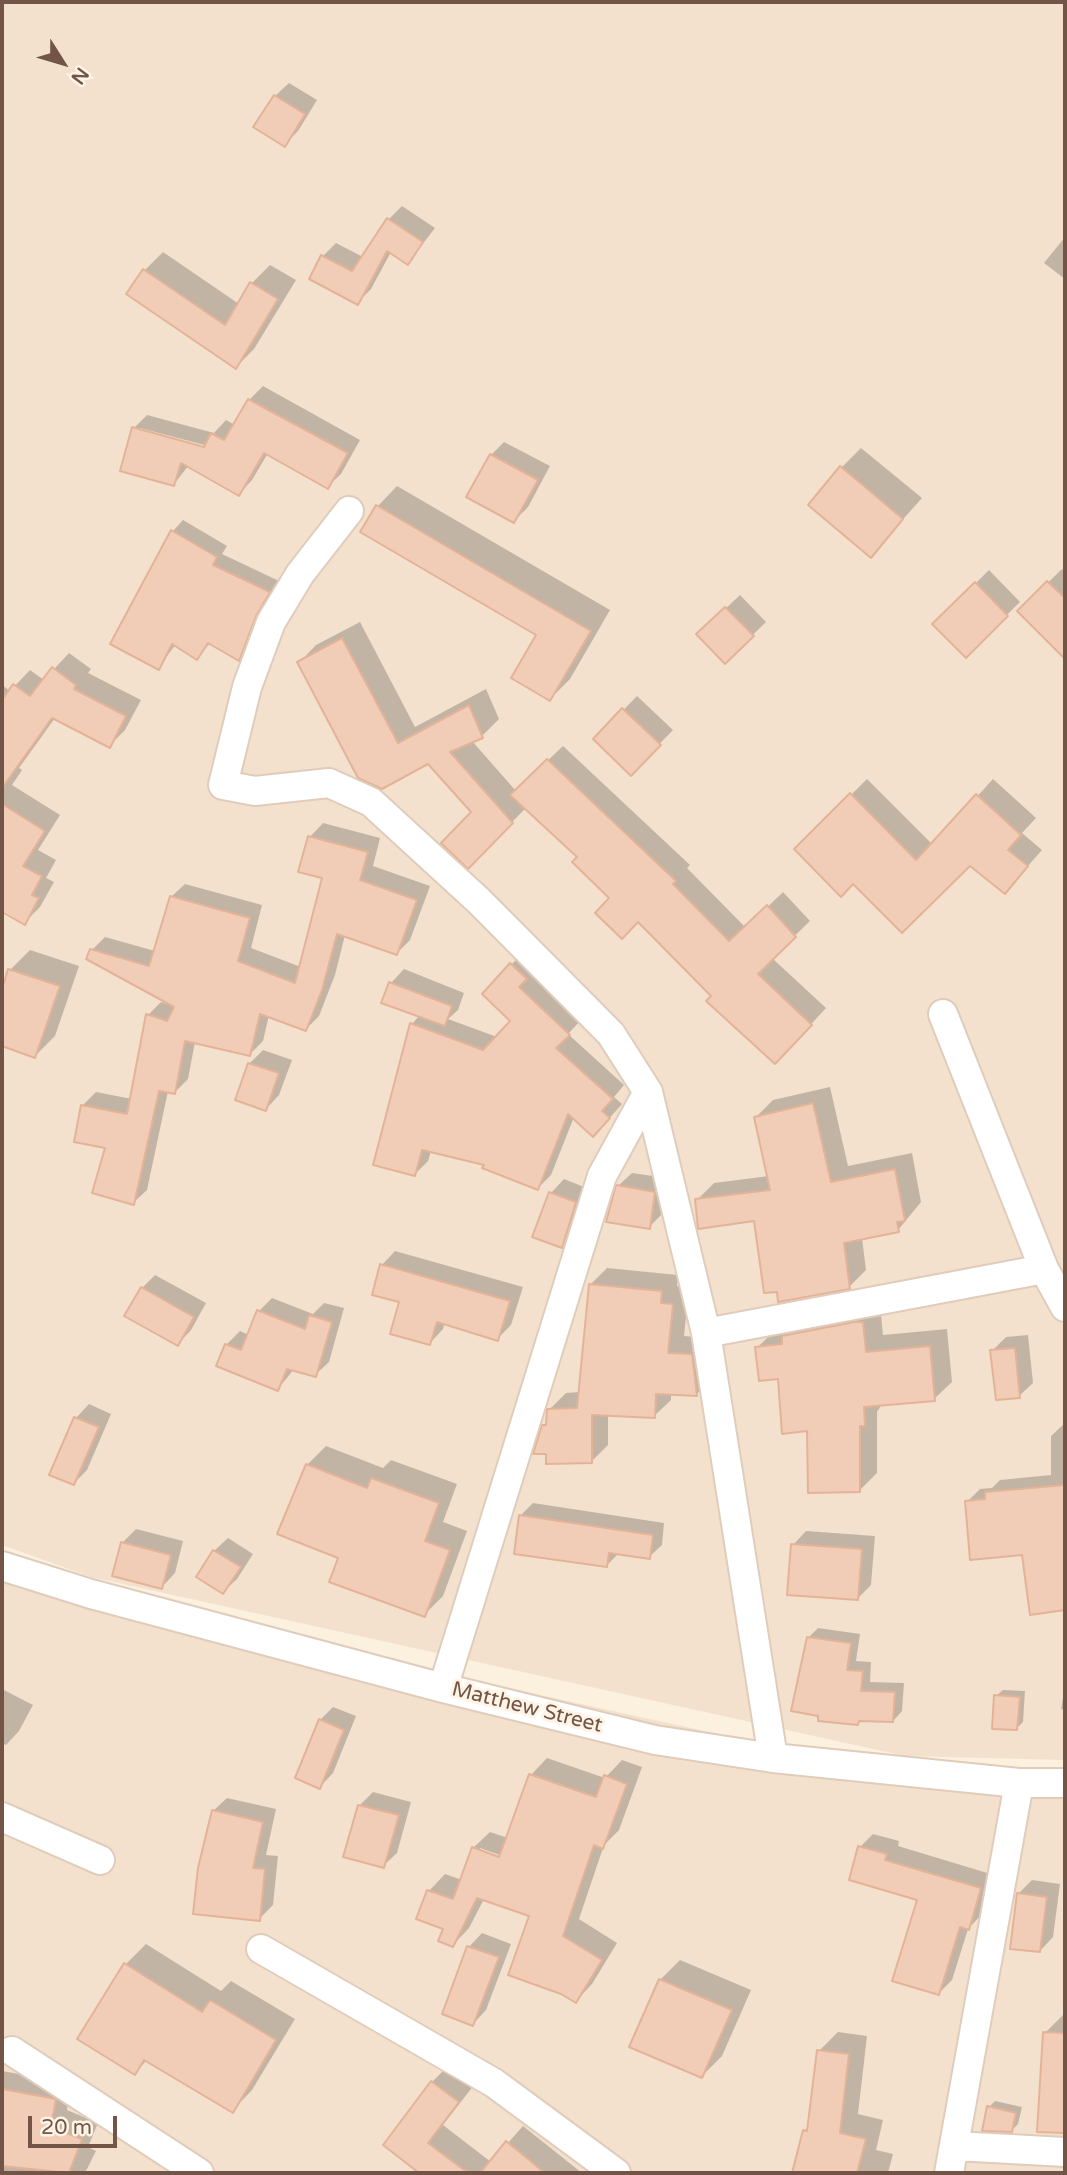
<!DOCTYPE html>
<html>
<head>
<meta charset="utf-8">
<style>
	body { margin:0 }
	#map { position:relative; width:1067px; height:2175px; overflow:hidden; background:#fcf0df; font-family:"Varela Round",sans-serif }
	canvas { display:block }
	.frame { position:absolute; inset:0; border:4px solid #725547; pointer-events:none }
	.north { position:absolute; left:28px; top:28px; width:70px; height:70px; -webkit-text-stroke:5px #fff4e5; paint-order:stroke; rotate:127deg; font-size:19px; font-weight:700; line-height:28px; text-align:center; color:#725547 }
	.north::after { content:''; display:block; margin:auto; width:24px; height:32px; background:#725547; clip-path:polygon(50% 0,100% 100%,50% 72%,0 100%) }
	.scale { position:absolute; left:28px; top:2116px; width:89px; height:32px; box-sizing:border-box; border:4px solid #725547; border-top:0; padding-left:9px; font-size:21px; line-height:24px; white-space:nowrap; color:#725547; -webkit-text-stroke:5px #fff4e5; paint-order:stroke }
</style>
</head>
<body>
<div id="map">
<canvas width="1067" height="2175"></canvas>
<div class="frame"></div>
<div class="north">N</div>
<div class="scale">20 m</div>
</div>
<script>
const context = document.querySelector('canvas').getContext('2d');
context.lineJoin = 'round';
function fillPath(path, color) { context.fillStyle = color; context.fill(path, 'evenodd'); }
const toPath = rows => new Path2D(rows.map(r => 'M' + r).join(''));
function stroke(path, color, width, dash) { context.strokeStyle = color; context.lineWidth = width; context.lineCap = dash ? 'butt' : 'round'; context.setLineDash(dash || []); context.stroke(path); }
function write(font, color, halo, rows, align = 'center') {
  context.font = font + ' "Varela Round",sans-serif'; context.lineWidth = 6; context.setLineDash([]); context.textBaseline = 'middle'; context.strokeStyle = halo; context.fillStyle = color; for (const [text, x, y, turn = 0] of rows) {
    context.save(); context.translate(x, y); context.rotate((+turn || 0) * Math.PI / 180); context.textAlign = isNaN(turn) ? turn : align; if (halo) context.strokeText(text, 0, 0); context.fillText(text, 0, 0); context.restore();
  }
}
fillPath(toPath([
	[2,2,1065,2,1065,1760,905,1756,91,1577,2,1545],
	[2,1578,884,1770,1065,1779,1065,2173,2,2173]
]), '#f3e1ce');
fillPath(toPath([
	[289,83,317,100,298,131,284,145,275,96],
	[402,206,435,228,408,263,391,252,371,289,358,302,323,256,336,243,363,257,389,219],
	[1065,237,1065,279,1044,263],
	[163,252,239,304,252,283,270,265,296,280,254,349,236,367,145,270],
	[263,386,360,440,341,474,327,487,268,453,252,480,239,494,189,465,174,484,134,428,147,415,214,433,226,420,235,425,249,400],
	[140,428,212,447,212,451,140,431],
	[504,442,550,466,528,507,514,521,491,455],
	[861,448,922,498,871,555,841,468],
	[397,486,610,610,570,679,550,699,539,634,377,507],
	[183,520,227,546,222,554,279,581,266,604,249,649,238,659,211,642,197,658,176,644,158,668,112,644,173,531],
	[1062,569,1065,572,1065,656,1019,611],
	[989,570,1020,602,966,655,935,624],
	[740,595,766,622,725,662,699,634],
	[360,622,415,727,486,689,499,719,482,736,472,741,516,791,563,746,690,865,687,868,746,928,783,892,810,921,772,958,826,1008,790,1047,713,996,612,898,579,857,526,808,468,866,473,812,428,762,382,787,299,663,316,645],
	[69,653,91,669,88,673,141,700,125,730,109,746,55,718,19,768,22,770,12,785,60,815,38,850,56,860,46,878,54,882,40,907,24,923,2,910,2,685,10,691,30,670,44,680],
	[637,696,673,730,631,773,595,739],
	[867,779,933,845,993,779,1036,818,1022,833,1042,850,1005,892,970,864,853,882,797,849],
	[323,823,380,838,373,866,430,886,410,940,397,953,345,935,335,975,319,1016,306,1029,269,1015,263,1041,249,1055,195,1042,188,1079,175,1092,168,1091,147,1190,133,1203,107,1146,82,1106,96,1092,132,1099,148,1015,161,1002,170,1005,92,950,105,937,155,951,171,897,185,884,262,905,251,948,301,967,324,877,310,837],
	[30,950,79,966,55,1036,35,1056,2,1045,2,994,10,970],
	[524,952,581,1020,568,1034,624,1085,614,1097,622,1104,606,1122,574,1117,551,1175,538,1188,486,1164,431,1151,428,1161,415,1174,375,1164,412,1024,420,1015,391,983,404,969,464,993,458,1010,448,1019,497,1037,513,1021,511,965],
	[263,1050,292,1060,279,1095,266,1109,249,1064],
	[830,1087,848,1166,912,1153,921,1202,898,1230,862,1238,866,1270,849,1287,778,1290,756,1219,697,1200,714,1183,769,1176,756,1117,773,1100],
	[632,1173,667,1178,663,1213,649,1227,618,1186],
	[564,1179,589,1189,575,1233,562,1246,534,1236,551,1193],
	[395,1251,523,1287,511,1325,497,1339,445,1322,443,1329,430,1343,382,1265],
	[607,1268,678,1275,677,1286,689,1287,684,1336,709,1338,713,1377,697,1394,671,1393,671,1400,654,1416,608,1414,608,1445,592,1461,544,1426,548,1422,549,1410,566,1393,580,1392,590,1285],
	[155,1275,206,1303,191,1330,178,1344,142,1288],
	[272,1298,313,1314,324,1303,344,1308,329,1362,315,1375,294,1369,278,1389,226,1345,240,1331,249,1335,259,1311],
	[880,1305,883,1335,947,1329,952,1382,934,1399,882,1404,877,1412,877,1473,859,1491,809,1429,780,1377,757,1348,775,1330],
	[1028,1335,1033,1383,1019,1396,992,1351,1006,1337],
	[89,1404,111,1414,87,1470,74,1483,51,1474,76,1418],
	[1065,1423,1065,1570,1027,1573,1024,1553,967,1502,980,1489,992,1488,1000,1480,1051,1475,1051,1436],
	[326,1446,383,1468,391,1460,457,1484,443,1522,467,1531,443,1596,424,1615,341,1557,307,1465],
	[533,1503,664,1523,662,1545,649,1557,619,1553,607,1565,521,1515],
	[136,1529,183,1541,175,1573,162,1587,122,1543],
	[806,1531,875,1536,871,1585,858,1598,793,1545],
	[228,1538,253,1554,237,1579,223,1592,214,1551],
	[818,1628,860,1634,856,1661,871,1662,870,1682,904,1683,902,1711,893,1721,861,1719,858,1723,808,1638],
	[1065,1686,1065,1710,1061,1709],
	[2,1689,33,1705,19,1731,6,1745,2,1743],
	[1003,1690,1025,1691,1023,1722,1016,1729,996,1696],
	[333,1707,356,1716,333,1773,320,1787,320,1720],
	[547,1758,605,1778,622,1760,642,1767,619,1830,604,1845,579,1919,617,1943,592,1984,576,2001,531,1915,484,1899,469,1928,453,1945,429,1891,445,1874,462,1880,473,1848,490,1832,508,1838,531,1775],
	[480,1848,508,1858,507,1861,480,1852],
	[373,1792,411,1802,397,1853,383,1866,360,1805],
	[227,1798,276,1809,266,1855,278,1856,273,1905,259,1919,213,1811],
	[873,1834,899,1841,898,1846,994,1875,982,1914,968,1929,952,1980,939,1993,919,1899,860,1847],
	[1032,1880,1060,1884,1053,1937,1040,1951,1018,1894],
	[482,1933,511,1944,486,2010,473,2024,469,1947],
	[146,1944,221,1991,231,1981,295,2019,252,2090,232,2111,147,2060,135,2073,126,1964],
	[680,1960,751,1990,722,2056,702,2076,660,1980],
	[1065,2013,1065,2134,1059,2131,1045,2033],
	[838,2032,867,2036,858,2114,883,2120,876,2150,893,2154,888,2173,794,2173,804,2131,810,2126,819,2051],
	[448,2066,474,2085,443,2125,491,2162,523,2126,582,2173,422,2173,385,2145,432,2082],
	[2,2071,71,2083,67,2110,98,2123,88,2147,96,2151,85,2173,2,2173],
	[995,2101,1022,2107,1018,2124,1011,2131,989,2107]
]), '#0003');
const building = toPath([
	[274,95,305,114,285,147,253,127,274,95],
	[387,218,423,242,408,265,387,251,358,305,309,279,321,255,352,271,387,218],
	[143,269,225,325,250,282,278,299,236,369,126,294,143,269],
	[248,399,348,453,328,489,264,453,239,496,181,463,174,486,120,471,132,427,204,447,211,433,224,440,248,399],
	[490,454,538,480,514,523,466,497,490,454],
	[840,466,903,519,871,558,808,505,840,466],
	[376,505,591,631,550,701,511,678,536,635,360,532,376,505],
	[171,530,217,557,213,565,270,592,256,616,239,661,208,643,197,660,172,644,159,670,110,644,171,530],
	[1047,581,1065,598,1065,659,1017,611,1047,581],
	[975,582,1008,616,966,658,932,624,975,582],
	[725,607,754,636,725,664,696,634,725,607],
	[342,638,398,743,469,705,483,738,450,752,513,823,468,869,441,843,471,812,428,764,382,789,358,778,297,662,342,638],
	[52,667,76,685,74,689,126,716,110,748,52,718,2,788,2,700,13,684,30,696,52,667],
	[622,708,661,745,631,776,593,739,622,708],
	[547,759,676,881,673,884,729,941,767,905,796,937,758,974,812,1025,775,1064,706,1001,711,996,638,922,622,939,595,913,609,898,572,862,577,857,510,795,547,759],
	[850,793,916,860,976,794,1021,835,1008,850,1028,866,1005,894,970,866,902,933,853,884,841,897,794,849,850,793],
	[2,804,45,831,23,866,42,876,32,895,39,898,25,925,2,912,2,804],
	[308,836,368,852,360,880,417,900,397,955,337,934,322,990,306,1031,260,1014,250,1056,185,1041,175,1094,159,1091,134,1205,92,1193,105,1148,74,1142,81,1105,127,1114,146,1014,167,1021,174,1007,86,959,90,949,149,966,170,896,250,918,238,961,295,983,322,878,298,872,308,836],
	[510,963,527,979,519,987,570,1035,556,1048,613,1099,602,1111,610,1118,593,1137,568,1114,538,1190,482,1168,484,1165,422,1150,415,1176,373,1165,410,1023,483,1050,510,1021,482,994,510,963],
	[8,969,60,986,35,1058,2,1046,2,989,8,969],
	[389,982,452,1006,445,1026,381,1003,389,982],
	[248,1063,279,1073,266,1111,235,1100,248,1063],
	[813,1103,831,1182,895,1169,905,1221,897,1222,899,1232,844,1243,850,1289,778,1302,777,1292,764,1293,754,1221,698,1229,695,1199,770,1190,754,1117,813,1103],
	[616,1185,655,1192,650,1229,606,1222,616,1185],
	[549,1192,576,1202,562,1248,532,1237,549,1192],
	[380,1264,510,1301,498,1341,437,1322,430,1345,390,1334,399,1302,372,1295,380,1264],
	[589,1284,662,1291,661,1303,673,1304,668,1353,692,1354,697,1396,656,1394,655,1418,592,1415,592,1463,546,1464,546,1454,533,1454,542,1425,546,1425,547,1409,577,1408,589,1284],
	[141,1287,194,1317,178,1346,124,1316,141,1287],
	[257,1310,305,1329,309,1315,332,1322,316,1377,287,1369,278,1391,216,1366,225,1344,241,1350,257,1310],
	[854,1322,863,1322,866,1352,930,1346,935,1401,864,1407,865,1426,860,1426,860,1492,808,1493,807,1431,782,1434,778,1379,759,1381,755,1347,782,1344,782,1336,854,1322],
	[1015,1348,1020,1398,996,1400,990,1350,1015,1348],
	[74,1417,99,1427,74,1485,49,1475,74,1417],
	[306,1464,367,1488,371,1478,439,1503,425,1541,450,1550,425,1617,329,1582,338,1558,277,1534,306,1464],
	[1065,1485,1065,1610,1030,1615,1022,1555,970,1560,965,1501,985,1499,985,1492,1065,1485],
	[519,1515,653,1535,650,1559,609,1553,607,1567,514,1554,519,1515],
	[121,1542,171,1555,162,1589,112,1576,121,1542],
	[791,1544,862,1549,858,1600,787,1595,791,1544],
	[213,1550,241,1567,223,1594,196,1577,213,1550],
	[807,1637,851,1643,847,1670,863,1671,861,1691,895,1692,893,1722,859,1721,858,1725,818,1721,818,1716,791,1711,807,1637],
	[994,1695,1020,1697,1017,1730,992,1729,994,1695],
	[319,1719,344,1730,320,1789,295,1778,319,1719],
	[529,1774,596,1797,604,1775,627,1784,603,1849,594,1845,563,1936,602,1960,576,2003,561,1994,508,1975,529,1916,477,1898,453,1947,438,1941,443,1929,416,1919,427,1890,453,1899,472,1847,499,1857,529,1774],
	[358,1805,399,1815,384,1868,343,1857,358,1805],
	[212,1810,263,1822,253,1868,265,1869,260,1921,193,1914,198,1868,212,1810],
	[858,1846,887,1854,885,1860,981,1888,969,1930,960,1927,939,1995,892,1981,917,1900,849,1880,858,1846],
	[1017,1893,1047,1897,1040,1952,1010,1949,1017,1893],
	[467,1946,499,1957,473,2026,442,2014,467,1946],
	[124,1963,202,2012,210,2000,276,2040,233,2113,144,2060,135,2075,77,2039,124,1963],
	[659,1979,732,2010,702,2078,629,2047,659,1979],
	[1043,2032,1065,2033,1065,2133,1037,2132,1043,2032],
	[817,2050,849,2054,840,2133,866,2139,857,2173,792,2173,803,2130,807,2131,817,2050],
	[431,2081,459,2102,428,2143,468,2173,419,2173,383,2145,431,2081],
	[2,2089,56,2099,51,2127,82,2139,69,2173,2,2166,2,2089],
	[987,2106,1016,2113,1012,2132,982,2131,987,2106],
	[506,2141,545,2173,480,2173,506,2141]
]);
fillPath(building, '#f1cdb7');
stroke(building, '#e4b397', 2);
const street = toPath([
	[349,511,300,574,271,622,247,687,223,785,255,791,329,783,371,802,479,901,611,1034,648,1092,706,1333,773,1758],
	[943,1014,1044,1269,1065,1307],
	[706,1333,1044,1269],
	[2,1566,91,1594,443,1688,655,1740,773,1758,1019,1783,1065,1783],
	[443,1688,602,1176,648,1092],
	[2,1817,100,1860],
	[261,1949,494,2083,616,2173],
	[12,2051,199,2173],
	[955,2146,1065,2152],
	[949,2173,1019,1783]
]);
stroke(street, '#e0ccbb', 32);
stroke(street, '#fff', 28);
write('21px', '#725547', '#fff4e5', [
	["Matthew Street",527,1708,14]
]);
</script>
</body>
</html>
